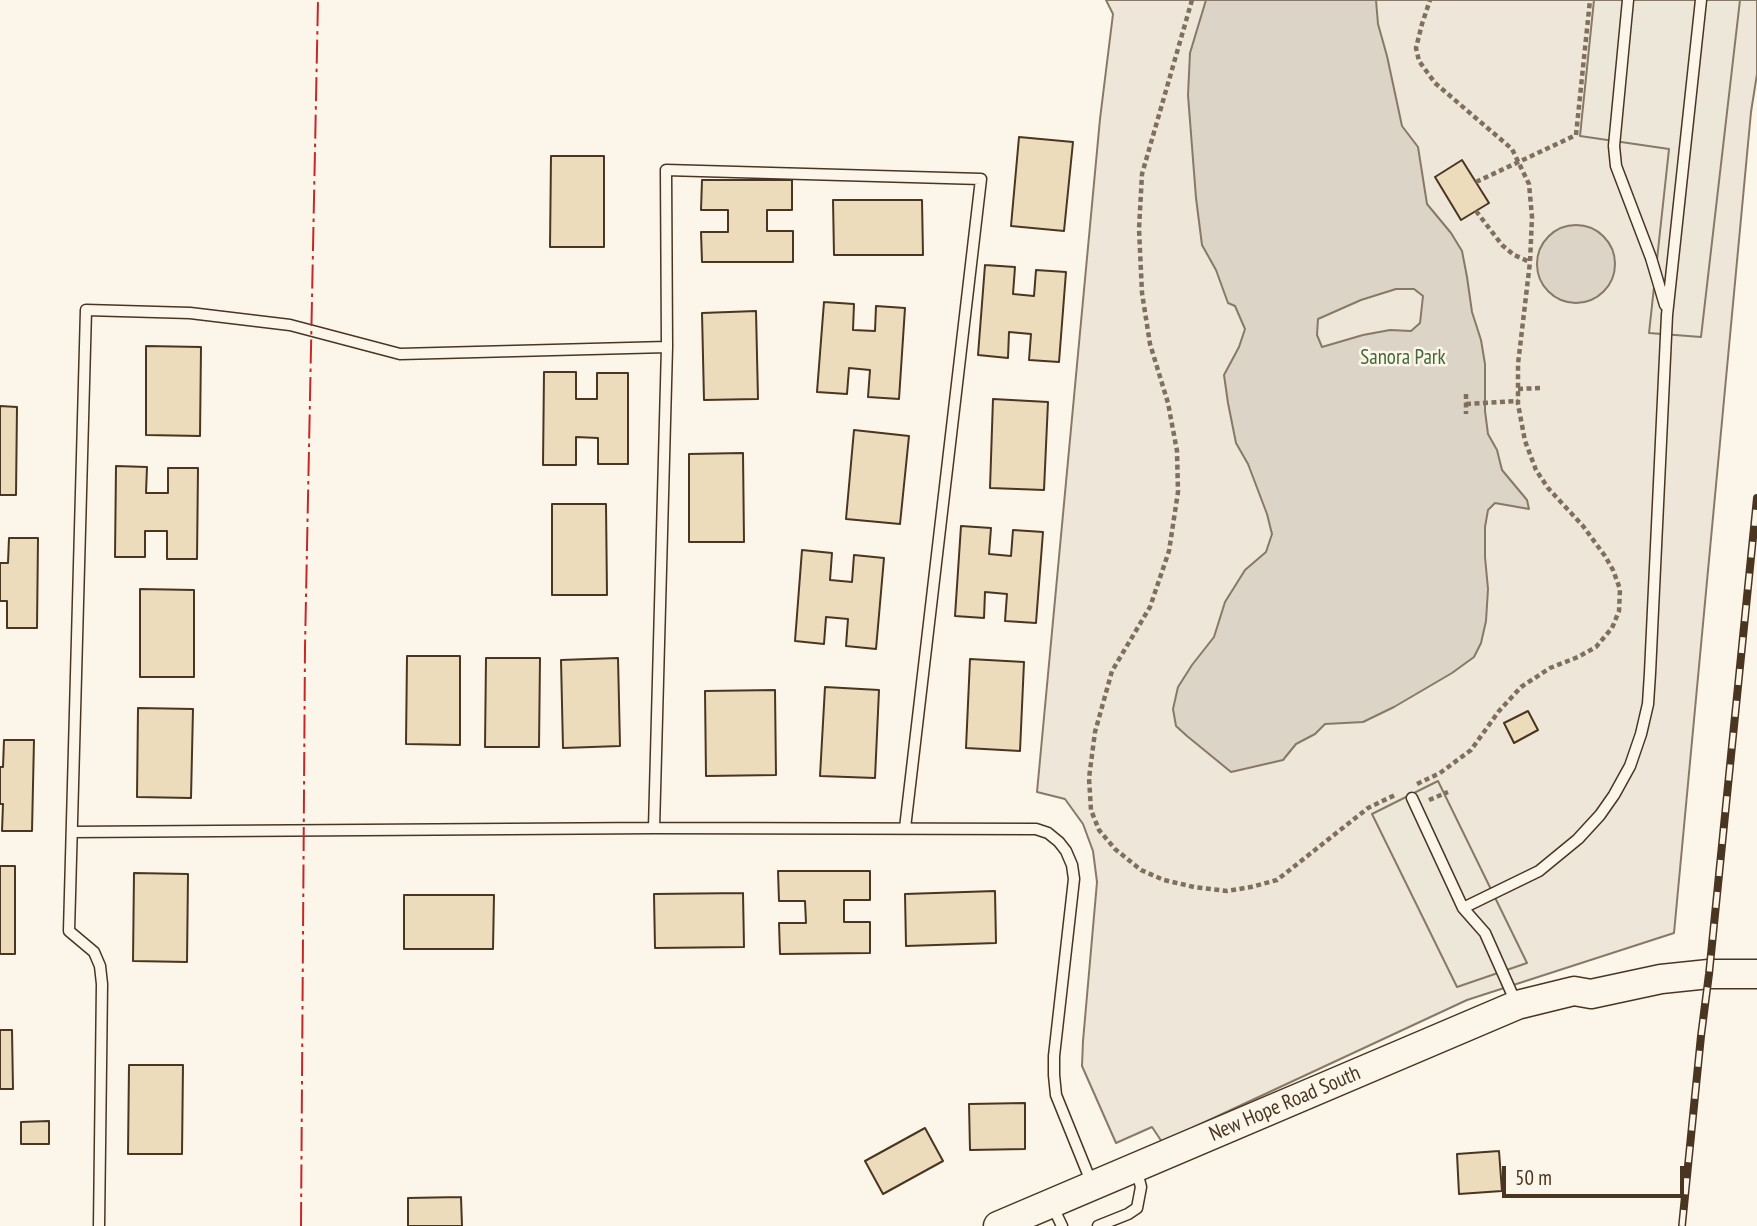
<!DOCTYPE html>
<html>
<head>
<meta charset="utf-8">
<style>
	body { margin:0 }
	#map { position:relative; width:1757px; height:1226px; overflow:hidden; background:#fbf6e9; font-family:"PT Sans Narrow",sans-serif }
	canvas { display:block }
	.scale { position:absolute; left:1502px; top:1166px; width:182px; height:32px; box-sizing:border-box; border:4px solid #4a3520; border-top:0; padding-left:9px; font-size:21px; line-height:24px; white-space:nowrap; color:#4a3520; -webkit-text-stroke:5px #fbf6e9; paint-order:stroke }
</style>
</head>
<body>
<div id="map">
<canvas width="1757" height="1226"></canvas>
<div class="scale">50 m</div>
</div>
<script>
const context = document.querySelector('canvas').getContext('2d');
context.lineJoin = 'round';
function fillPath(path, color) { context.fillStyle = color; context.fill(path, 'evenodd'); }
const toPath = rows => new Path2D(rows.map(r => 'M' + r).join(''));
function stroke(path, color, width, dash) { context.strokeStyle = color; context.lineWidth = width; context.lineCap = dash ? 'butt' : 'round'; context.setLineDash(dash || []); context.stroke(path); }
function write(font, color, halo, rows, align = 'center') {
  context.font = font + ' "PT Sans Narrow",sans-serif'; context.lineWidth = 5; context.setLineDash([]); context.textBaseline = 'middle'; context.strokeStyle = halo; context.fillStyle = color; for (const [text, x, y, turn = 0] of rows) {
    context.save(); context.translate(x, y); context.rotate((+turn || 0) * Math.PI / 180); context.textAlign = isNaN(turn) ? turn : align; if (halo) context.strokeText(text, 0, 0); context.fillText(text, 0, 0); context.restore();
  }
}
const green = toPath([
	[1106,0,1757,0,1757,74,1751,112,1674,933,1467,1000,1162,1142,1152,1127,1116,1143,1082,1066,1083,1041,1097,882,1093,851,1083,824,1065,799,1037,792,1100,119,1113,14,1106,0]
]);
fillPath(green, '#ede6d9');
stroke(green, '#887966', 2);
const parking = toPath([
	[1594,0,1740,0,1701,337,1649,333,1669,149,1580,136,1594,0],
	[1438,781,1527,963,1457,987,1372,814,1438,781]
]);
fillPath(parking, '#ede7d9');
stroke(parking, '#887966', 2);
const water = toPath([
	[1206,0,1376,0,1378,24,1387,56,1402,126,1418,147,1427,204,1451,233,1462,251,1467,277,1472,312,1481,340,1485,364,1485,411,1488,434,1497,450,1502,470,1527,500,1529,509,1495,503,1488,510,1485,527,1485,557,1488,589,1486,621,1481,643,1474,657,1452,673,1394,707,1363,722,1325,724,1315,734,1296,744,1283,760,1231,772,1187,736,1176,726,1173,709,1178,687,1192,665,1214,637,1225,602,1245,570,1266,552,1272,534,1267,514,1248,464,1236,443,1228,403,1224,375,1239,347,1245,329,1235,306,1228,303,1216,270,1202,245,1196,198,1188,95,1190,53,1206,0],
	[1396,289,1414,289,1423,296,1420,323,1411,331,1390,330,1363,335,1322,347,1317,335,1318,319,1361,300,1396,289],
	'1537 264a39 39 0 1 1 78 0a39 39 0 1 1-78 0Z'
]);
fillPath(water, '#dcd4c6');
stroke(water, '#887966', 2);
const building = toPath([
	[1019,137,1073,142,1064,231,1011,226,1019,137],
	[551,156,604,156,604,247,550,247,551,156],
	[1462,160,1489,203,1461,220,1435,177,1462,160],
	[702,180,792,180,792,210,767,210,767,231,793,231,793,262,702,262,701,232,728,232,728,210,701,210,702,180],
	[833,200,922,200,923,255,834,255,833,200],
	[985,265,1015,267,1013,294,1034,296,1036,270,1066,272,1059,362,1029,360,1031,334,1009,332,1008,358,978,355,985,265],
	[824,302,854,304,853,330,875,331,876,306,905,308,899,399,868,397,870,370,849,368,847,394,817,392,824,302],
	[756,311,758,399,704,400,702,313,756,311],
	[146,346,201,347,200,436,146,435,146,346],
	[544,372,576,372,576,399,597,399,597,373,628,373,628,464,598,464,598,438,576,437,576,465,543,465,544,372],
	[993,399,1048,402,1044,490,990,488,993,399],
	[0,406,17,407,16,495,0,495,0,406],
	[854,430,909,436,900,524,846,519,854,430],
	[743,453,744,542,689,542,689,454,743,453],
	[116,466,147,467,146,493,168,493,168,468,198,468,197,559,167,559,167,531,145,531,145,557,115,557,116,466],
	[552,504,606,504,607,595,552,595,552,504],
	[961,526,991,528,989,554,1011,556,1013,530,1043,532,1036,623,1005,621,1007,594,985,592,984,618,955,616,961,526],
	[9,538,38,538,37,628,7,628,7,601,0,601,0,563,8,563,9,538],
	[802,550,832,553,830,580,852,582,854,555,884,558,876,649,846,646,848,619,826,617,824,644,795,641,802,550],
	[140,589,194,590,194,677,140,677,140,589],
	[407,656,460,656,460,745,406,744,407,656],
	[486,658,540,658,539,747,485,747,486,658],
	[618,658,620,746,563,748,561,660,618,658],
	[970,659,1024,662,1020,751,966,748,970,659],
	[825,687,879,690,875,778,820,776,825,687],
	[775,690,776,775,706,776,705,691,775,690],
	[138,708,193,709,191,798,137,797,138,708],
	[1528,711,1538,730,1514,743,1504,723,1528,711],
	[4,740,34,740,32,831,2,831,3,804,0,804,0,767,3,767,4,740],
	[0,866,15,866,15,954,0,954,0,866],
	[778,871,870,871,870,900,844,900,844,922,870,922,870,953,780,954,779,923,806,923,805,901,779,901,778,871],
	[134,873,188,874,187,962,133,961,134,873],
	[995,891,996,943,906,946,905,894,995,891],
	[743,893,744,947,655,948,654,894,743,893],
	[404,895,494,895,493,949,404,949,404,895],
	[0,1030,12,1030,13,1089,0,1089,0,1030],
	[129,1065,183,1065,182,1154,128,1154,129,1065],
	[1025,1103,1025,1149,970,1150,969,1104,1025,1103],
	[49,1121,49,1144,21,1144,21,1122,49,1121],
	[925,1128,943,1161,883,1194,865,1161,925,1128],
	[1499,1151,1502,1191,1459,1194,1457,1154,1499,1151],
	[461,1197,462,1226,408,1226,408,1198,461,1197]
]);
fillPath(building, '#ecdcbc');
stroke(building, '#4a3520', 2);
const service = toPath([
	[1628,0,1614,146,1616,166,1651,258,1665,305],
	[1412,798,1463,908,1485,933,1517,1005],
	[654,828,667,347,666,170,981,179,905,828],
	[72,832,654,828,1036,829,1048,833,1059,842,1066,851,1072,865,1074,879,1054,1056,1054,1075,1056,1095,1092,1184],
	[1463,908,1539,871,1578,839,1600,815,1614,795,1630,766,1641,734,1648,704,1650,673,1667,315,1701,0],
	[1051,1203,1062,1226],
	[99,1226,102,984,100,966,94,952,69,931,86,310,190,313,290,325,400,354,667,347],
	[1098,1226,1128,1214,1137,1208,1141,1187,1136,1168]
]);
const tertiary = toPath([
	[998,1226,1517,1005,1574,991,1591,994,1661,979,1709,974,1757,974]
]);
stroke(service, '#4a3520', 13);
stroke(tertiary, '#4a3520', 31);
stroke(toPath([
	[1192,0,1142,174,1139,229,1142,293,1150,344,1168,403,1177,451,1178,492,1169,551,1150,607,1112,671,1095,732,1089,778,1091,810,1099,830,1115,849,1141,870,1164,880,1194,887,1227,891,1251,887,1277,880,1368,808,1397,794],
	[1476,182,1576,135,1590,0],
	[1476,211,1502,245,1514,255,1530,262],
	[1518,389,1540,388],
	[1466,394,1466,414],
	[1466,404,1518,401],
	[1417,784,1440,773,1471,750,1499,711,1521,687,1550,668,1578,657,1596,647,1612,628,1619,611,1620,589,1613,570,1605,556,1583,526,1548,488,1536,470,1525,441,1518,404,1518,364,1530,262,1532,217,1529,184,1512,149,1435,83,1419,61,1416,48,1422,24,1430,0],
	[1429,800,1448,792]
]), '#7f6f5c', 4.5, [5, 3.5]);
stroke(service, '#fbf6e9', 10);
stroke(tertiary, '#fbf6e9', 28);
const rail = toPath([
	[1682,1226,1701,1036,1709,974,1757,498]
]);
stroke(rail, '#4a3520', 8);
stroke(rail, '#fbf6e9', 5, [16]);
stroke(toPath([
	[301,1226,305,647,318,0]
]), '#c62828', 2, [24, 5, 3.5, 5]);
write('21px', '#436837', '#fbf6e9', [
	["Sanora Park",1403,358]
]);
write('21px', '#4a3520', '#fbf6e9', [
	["New Hope Road South",1285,1104,-23]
]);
</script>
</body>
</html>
